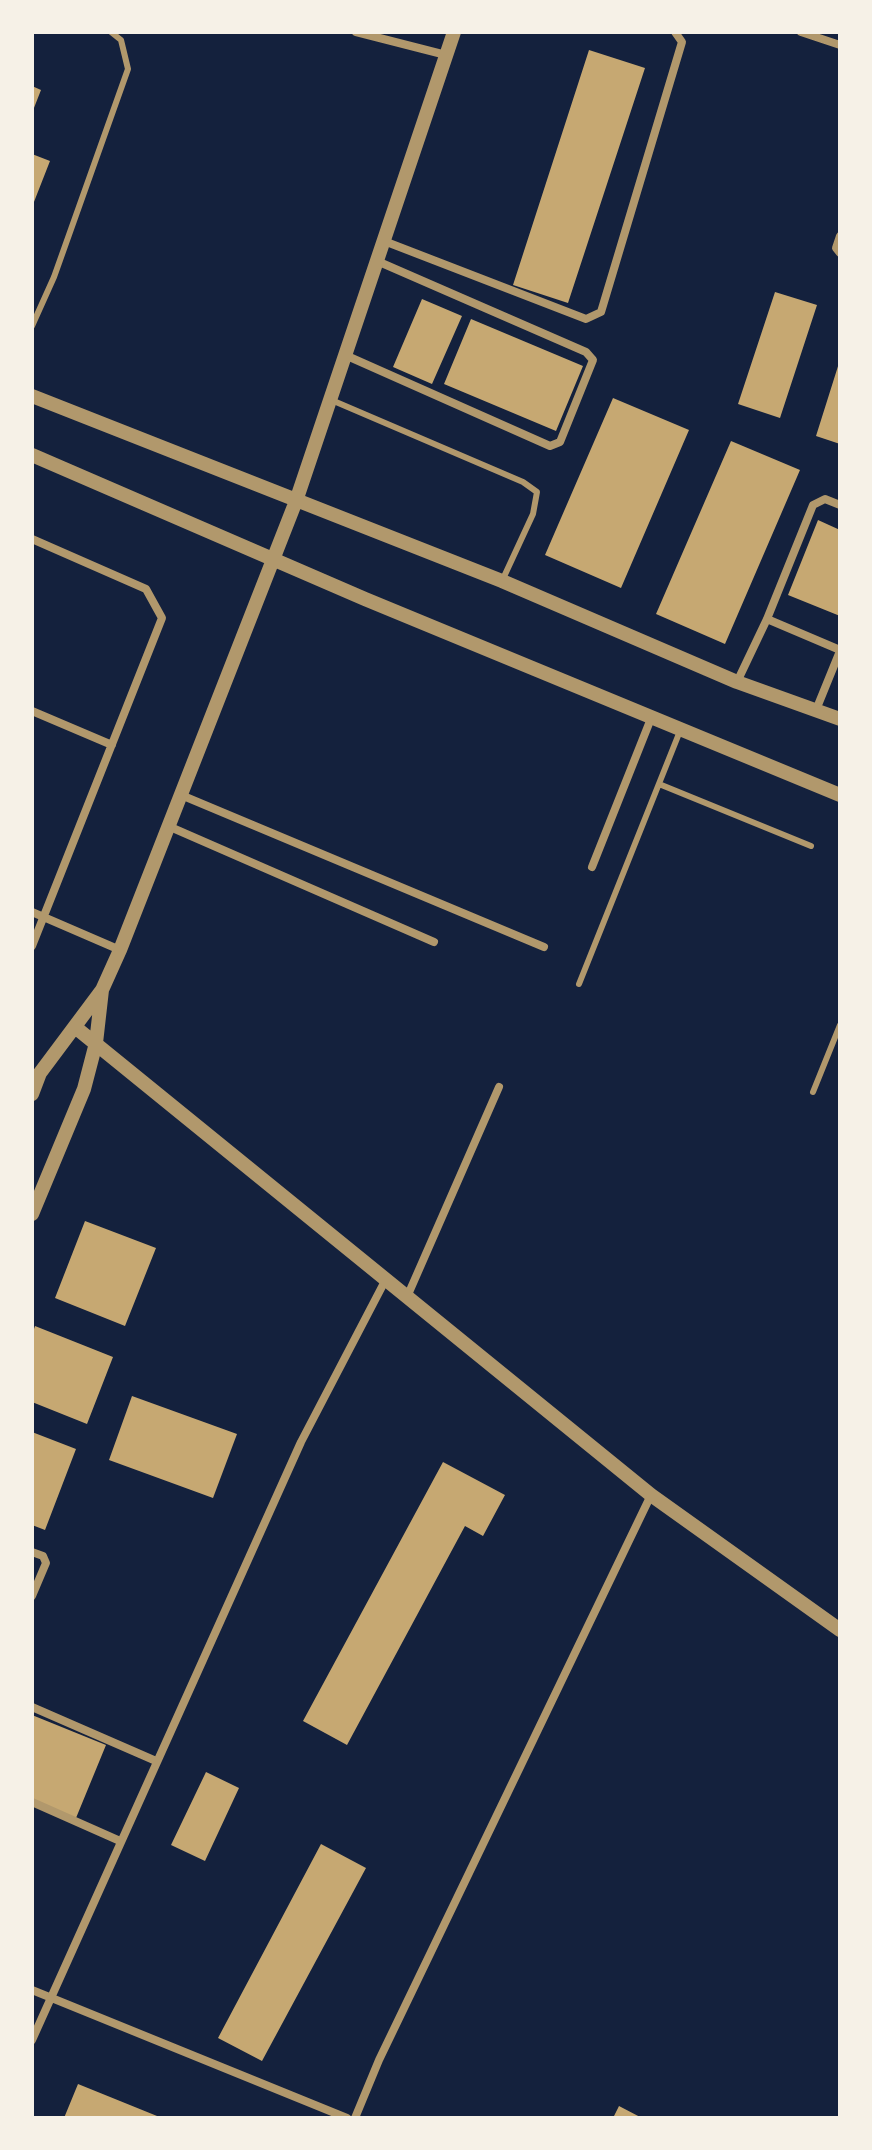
<!DOCTYPE html>
<html>
<head>
<meta charset="utf-8">
<style>
	body { margin:0 }
	#map { position:relative; width:872px; height:2150px; overflow:hidden; background:#14213d; font-family:"Crimson Pro",serif }
	canvas { display:block }
	.frame { position:absolute; inset:0; border:34px solid #f6f1e7; pointer-events:none }
</style>
</head>
<body>
<div id="map">
<canvas width="872" height="2150"></canvas>
<div class="frame"></div>
</div>
<script>
const context = document.querySelector('canvas').getContext('2d');
context.lineJoin = 'round';
function fillPath(path, color) { context.fillStyle = color; context.fill(path, 'evenodd'); }
const toPath = rows => new Path2D(rows.map(r => 'M' + r).join(''));
function stroke(path, color, width, dash) { context.strokeStyle = color; context.lineWidth = width; context.lineCap = dash ? 'butt' : 'round'; context.setLineDash(dash || []); context.stroke(path); }
fillPath(toPath([
	[589,50,645,68,568,303,513,285],
	[32,86,41,90,32,113],
	[32,154,50,161,32,207],
	[775,292,817,305,780,418,738,404],
	[422,299,462,316,432,384,393,367],
	[471,319,583,366,556,431,444,384],
	[839,363,840,363,840,444,816,436],
	[613,398,689,430,621,588,545,555],
	[731,441,800,470,725,644,656,614],
	[818,520,840,530,840,616,788,595],
	[85,1221,156,1248,125,1326,55,1298],
	[35,1326,113,1357,87,1424,32,1402,32,1335],
	[132,1396,237,1434,213,1498,109,1460],
	[32,1432,76,1449,45,1530,32,1525],
	[443,1462,505,1495,483,1536,465,1526,347,1745,303,1721],
	[32,1715,106,1745,76,1818,32,1800],
	[206,1772,239,1788,205,1861,171,1845],
	[321,1844,366,1868,262,2061,218,2038],
	[78,2084,162,2118,64,2118],
	[619,2106,642,2118,613,2118]
]), '#c6a872');
stroke(toPath([
	[32,326,54,277,128,69,121,40,111,32],
	[329,399,523,482,537,492,533,514,502,581],
	[659,784,811,846],
	[579,984,680,731],
	[813,1092,840,1025]
]), '#b1986c', 6);
stroke(toPath([
	[356,32,446,55],
	[801,32,840,45],
	[840,236,836,248,840,253],
	[384,241,586,319,601,312,682,42,675,32],
	[345,355,550,446,560,442,593,360,586,352,377,261],
	[32,539,146,589,162,618,32,946],
	[767,619,840,650],
	[737,682,767,619,813,505,825,499,840,505],
	[816,710,840,651],
	[32,711,112,745],
	[181,795,544,947],
	[168,826,434,942],
	[592,867,652,716],
	[32,912,120,950],
	[407,1297,499,1087],
	[32,1552,43,1556,46,1563,32,1596],
	[32,1707,156,1761],
	[32,1802,120,1841],
	[32,1990,347,2118],
	[32,2040,301,1442,386,1279],
	[355,2118,379,2060,651,1495]
]), '#b1986c', 8);
stroke(toPath([
	[32,396,502,581,737,682,840,719],
	[32,455,365,599,840,795],
	[75,1027,651,1495,840,1630],
	[32,1094,40,1073,102,990,120,950,296,501,454,32],
	[32,1214,84,1089,96,1043,102,990]
]), '#b1986c', 14);
</script>
</body>
</html>
